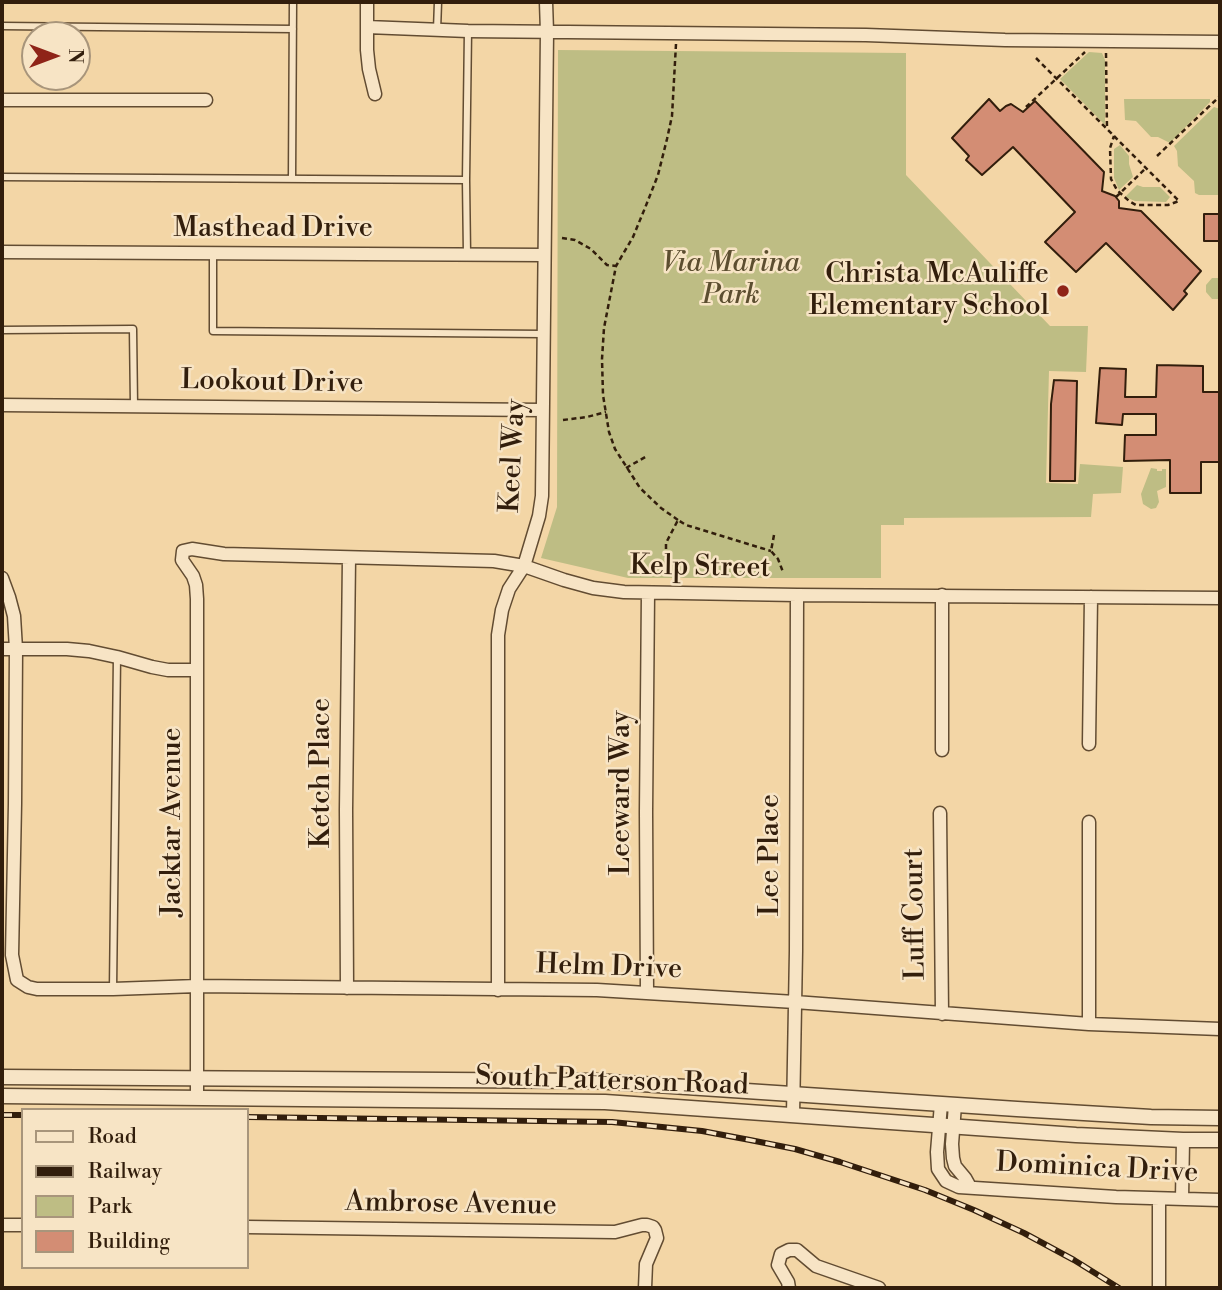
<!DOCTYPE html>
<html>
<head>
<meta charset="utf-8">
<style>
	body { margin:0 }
	#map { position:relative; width:1222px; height:1290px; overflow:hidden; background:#f3d6a6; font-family:"Libre Bodoni",serif }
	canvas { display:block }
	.frame { position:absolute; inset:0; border:4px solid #321e0c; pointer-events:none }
	.legend { position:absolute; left:21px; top:1108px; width:228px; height:161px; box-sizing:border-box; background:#f7e4c5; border:2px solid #a8957b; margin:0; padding:9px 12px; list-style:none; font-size:21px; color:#321e0c }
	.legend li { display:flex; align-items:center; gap:14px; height:35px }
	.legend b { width:35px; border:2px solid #a8957b }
	.north { position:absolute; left:21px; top:21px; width:70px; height:70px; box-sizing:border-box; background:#f7e4c5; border:2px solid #a8957b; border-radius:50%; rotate:90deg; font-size:19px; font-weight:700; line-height:28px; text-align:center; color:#321e0c }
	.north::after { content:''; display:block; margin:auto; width:24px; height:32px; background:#8f2418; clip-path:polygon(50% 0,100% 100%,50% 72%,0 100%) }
</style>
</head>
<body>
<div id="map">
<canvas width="1222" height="1290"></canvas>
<div class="frame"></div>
<ul class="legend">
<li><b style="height:9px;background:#f7e4c5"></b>Road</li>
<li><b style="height:9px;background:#321e0c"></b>Railway</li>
<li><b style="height:19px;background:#bebd84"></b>Park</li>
<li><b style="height:19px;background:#d38d74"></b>Building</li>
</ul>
<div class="north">N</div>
</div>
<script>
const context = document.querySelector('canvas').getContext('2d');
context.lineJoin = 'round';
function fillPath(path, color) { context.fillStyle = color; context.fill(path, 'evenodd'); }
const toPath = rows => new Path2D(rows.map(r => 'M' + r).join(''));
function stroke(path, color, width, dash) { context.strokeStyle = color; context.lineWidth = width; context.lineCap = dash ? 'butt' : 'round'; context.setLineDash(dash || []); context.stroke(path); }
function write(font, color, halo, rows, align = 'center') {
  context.font = font + ' "Libre Bodoni",serif'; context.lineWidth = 5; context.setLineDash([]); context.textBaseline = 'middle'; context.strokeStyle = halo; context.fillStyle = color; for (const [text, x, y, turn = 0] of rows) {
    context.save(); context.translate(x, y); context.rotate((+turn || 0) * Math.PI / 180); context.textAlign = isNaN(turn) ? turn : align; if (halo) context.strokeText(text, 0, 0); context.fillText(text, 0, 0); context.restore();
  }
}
fillPath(toPath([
	[558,50,906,53,906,175,1050,326,1088,326,1086,372,1049,371,1046,483,1078,484,1080,464,1123,467,1121,493,1093,494,1091,517,904,518,904,525,881,525,881,578,628,578,541,558,557,507],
	[1089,52,1102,53,1105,60,1105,125,1060,79],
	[1124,99,1210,99,1210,102,1170,143,1158,137,1151,137,1136,121,1125,120],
	[1214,107,1220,109,1219,195,1199,195,1195,193,1194,181,1178,166,1177,151,1174,146],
	[1120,145,1129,156,1129,164,1133,177,1119,190,1114,178,1114,149],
	[1137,185,1143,187,1160,187,1170,197,1166,202,1135,201,1125,197],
	[1212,278,1220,278,1220,299,1212,299,1206,292,1206,285],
	[1151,468,1157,469,1157,471,1162,471,1162,469,1166,469,1166,487,1157,491,1159,502,1156,508,1151,509,1143,504,1141,494]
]), '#bebd84');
const building = toPath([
	[989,99,1000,111,1006,106,1011,104,1023,112,1035,101,1104,172,1102,191,1115,196,1119,201,1119,208,1141,211,1201,271,1184,291,1187,294,1173,310,1106,243,1076,272,1045,242,1075,212,1013,147,982,175,966,160,969,156,952,138,989,99],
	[1204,214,1220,214,1220,241,1204,241,1204,214],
	[1157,365,1203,366,1203,392,1220,392,1220,462,1201,462,1201,493,1170,493,1170,460,1124,461,1125,435,1156,435,1156,414,1123,414,1122,425,1096,423,1100,368,1126,369,1125,397,1156,397,1157,365],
	[1054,380,1077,381,1075,481,1050,481,1051,404,1054,380]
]);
fillPath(building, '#d38d74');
stroke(building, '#321e0c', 2);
const service = toPath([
	[2,26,293,29],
	[437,30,438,2],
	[2,177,466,180],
	[292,179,293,2],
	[213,254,213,331,543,334],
	[467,254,466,180,468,31],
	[2,330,133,329,134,406],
	[113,989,117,657]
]);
const minor = toPath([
	[367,2,367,50,369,69,375,94],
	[367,27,468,31,866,35,1005,40,1220,42],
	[2,100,206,100],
	[2,252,543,255],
	[2,405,542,410],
	[2,578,9,597,14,616,16,649,15,804,12,955,17,980,28,987,37,989,113,989,197,986,597,990,795,1002,1089,1024,1220,1029],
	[2,649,67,649,89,651,117,657,152,667,168,670,197,670],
	[1089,744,1091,597],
	[942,750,942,595],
	[940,813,942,1014],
	[347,988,346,810,349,558],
	[498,990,498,635,502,610,509,589,524,566,539,516,542,496,547,32,546,2],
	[647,993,646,812,648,593],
	[1089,1024,1089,822],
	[197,1098,197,599,196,585,193,576,182,560,183,551,192,549,224,554,494,561,524,566,564,580,593,588,624,592,797,595,1220,598],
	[941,1104,937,1152,938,1169,946,1181,959,1187,1116,1197,1220,1200],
	[955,1105,952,1144,953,1158,955,1166,965,1178,970,1187],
	[793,1115,796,951,797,595],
	[1159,1199,1159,1288],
	[1182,1199,1183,1140],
	[2,1225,23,1225],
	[247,1227,615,1232,642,1225,647,1225,653,1227,655,1230,657,1238,646,1264,645,1288],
	[789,1288,788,1282,778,1265,781,1254,789,1250,797,1250,816,1266,879,1288]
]);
const tertiary = toPath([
	[2,1077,596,1081,1017,1109,1151,1117,1220,1118],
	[2,1096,605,1102,1076,1135,1183,1140,1220,1140]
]);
stroke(service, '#624c32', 9);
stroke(minor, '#624c32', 15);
stroke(tertiary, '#624c32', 17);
stroke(toPath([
	[676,44,672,116,667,139,658,175,645,208,633,237,616,266,604,328,602,359,603,395,609,432,615,449,640,488,661,508,678,520],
	[1106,53,1107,129],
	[1036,58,1114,136],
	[1026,107,1085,52],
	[1114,136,1179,201,1168,205,1136,205,1129,201,1117,190,1111,179,1110,148,1114,136],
	[1157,156,1220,96],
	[1116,197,1146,168],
	[562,238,575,240,591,249,607,265,616,266],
	[563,420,587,417,606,412],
	[626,468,647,456],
	[774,535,771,551,778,559,783,572],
	[666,566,666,543,678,520,686,525,771,551]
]), '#321e0c', 2.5, [5, 3.5]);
stroke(service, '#f7e4c5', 6);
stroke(minor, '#f7e4c5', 12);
stroke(tertiary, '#f7e4c5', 14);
const rail = toPath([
	[2,1115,23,1115],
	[247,1117,612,1122,702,1131,750,1140,795,1149,840,1162,925,1190,974,1210,1024,1233,1074,1260,1119,1288]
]);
stroke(rail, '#321e0c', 6);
stroke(rail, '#f7e4c5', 3.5, [10]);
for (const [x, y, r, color] of [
	[1063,291,7,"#8f2418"]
]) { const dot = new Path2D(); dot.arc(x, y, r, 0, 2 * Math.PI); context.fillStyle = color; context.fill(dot); stroke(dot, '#f7e4c5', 2.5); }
write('28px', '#321e0c', '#f7e4c5', [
	["Masthead Drive",273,229],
	["Lookout Drive",272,383,1],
	["Keel Way",514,456,-87],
	["Kelp Street",700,568,1],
	["Ketch Place",322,773,-90],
	["Leeward Way",622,793,-90],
	["Jacktar Avenue",173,822,-90],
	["Lee Place",771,855,-90],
	["Luff Court",916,914,-91],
	["Helm Drive",609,968,2],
	["South Patterson Road",612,1082,2],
	["Dominica Drive",1097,1169,3],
	["Ambrose Avenue",451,1205,1]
]);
write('italic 28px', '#5c4e30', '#f7e4c5', [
	["Via Marina",731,264],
	["Park",731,296]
]);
write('28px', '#321e0c', '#f7e4c5', [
	["Christa McAuliffe",1049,275],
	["Elementary School",1049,307]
], 'right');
</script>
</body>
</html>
